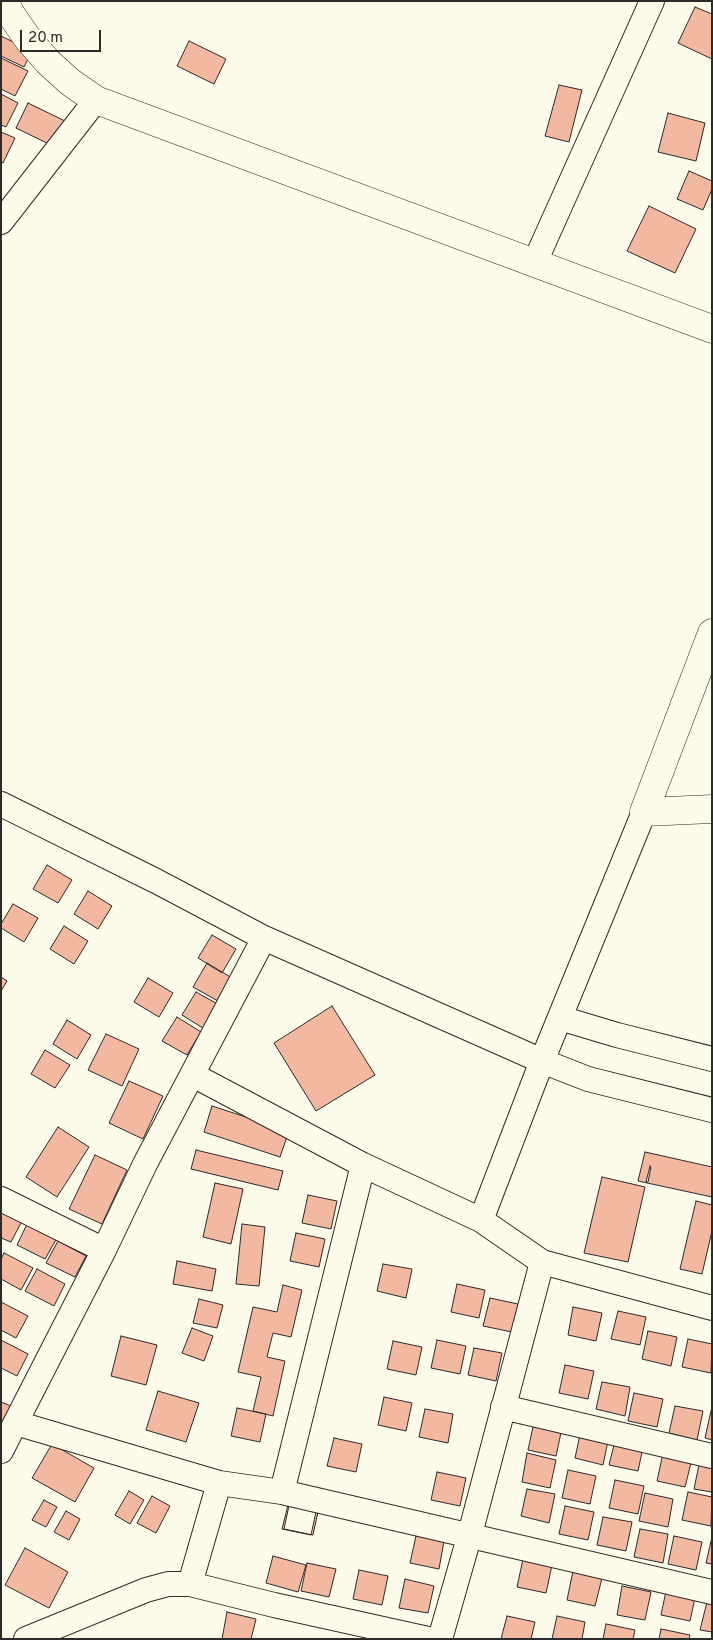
<!DOCTYPE html>
<html>
<head>
<meta charset="utf-8">
<style>
	body { margin:0 }
	#map { position:relative; width:713px; height:1640px; overflow:hidden; background:#fdfbea; font-family:Overpass,sans-serif }
	canvas { display:block }
	.frame { position:absolute; inset:0; border:2px solid #2b2b2b; pointer-events:none }
	.scale { position:absolute; left:20px; top:30px; width:81px; height:22px; box-sizing:border-box; border:2px solid #2b2b2b; border-top:0; padding-left:6px; font-size:15px; line-height:18px; white-space:nowrap; color:#2b2b2b; -webkit-text-stroke:4px #fdfbea; paint-order:stroke }
</style>
</head>
<body>
<div id="map">
<canvas width="713" height="1640"></canvas>
<div class="frame"></div>
<div class="scale">20 m</div>
</div>
<script>
const context = document.querySelector('canvas').getContext('2d');
context.lineJoin = 'round';
function fillPath(path, color) { context.fillStyle = color; context.fill(path, 'evenodd'); }
const toPath = rows => new Path2D(rows.map(r => 'M' + r).join(''));
function stroke(path, color, width, dash) { context.strokeStyle = color; context.lineWidth = width; context.lineCap = dash ? 'butt' : 'round'; context.setLineDash(dash || []); context.stroke(path); }
const building = toPath([
	[695,7,712,14,712,59,678,43,695,7],
	[1,36,32,51,24,67,1,56,1,36],
	[189,41,226,59,214,84,177,66,189,41],
	[1,58,28,71,15,96,1,89,1,58],
	[559,85,582,90,569,142,545,136,559,85],
	[1,94,18,103,6,127,1,125,1,94],
	[28,103,65,121,53,146,16,128,28,103],
	[668,113,705,123,696,161,658,152,668,113],
	[1,132,15,138,3,163,1,162,1,132],
	[689,171,712,181,712,189,703,210,677,199,689,171],
	[649,206,696,229,675,273,627,251,649,206],
	[47,865,72,880,58,903,33,889,47,865],
	[88,891,112,906,98,929,74,914,88,891],
	[13,904,38,918,24,942,1,928,1,924,13,904],
	[64,926,88,941,74,964,50,949,64,926],
	[212,935,236,949,222,973,198,958,212,935],
	[207,963,232,978,218,1001,193,987,207,963],
	[1,977,7,981,1,991,1,977],
	[148,978,173,993,159,1017,134,1002,148,978],
	[196,992,221,1006,206,1030,182,1015,196,992],
	[332,1006,375,1075,316,1111,274,1043,332,1006],
	[177,1017,201,1032,187,1055,162,1041,177,1017],
	[67,1020,91,1035,77,1059,53,1044,67,1020],
	[106,1034,139,1049,122,1086,88,1070,106,1034],
	[45,1050,70,1065,55,1088,31,1074,45,1050],
	[129,1081,163,1096,143,1139,109,1123,129,1081],
	[212,1106,289,1131,280,1157,204,1132,212,1106],
	[58,1127,89,1147,57,1197,26,1177,58,1127],
	[196,1150,283,1171,278,1190,191,1169,196,1150],
	[645,1152,712,1167,712,1197,638,1181,645,1152],
	[95,1155,127,1170,102,1224,69,1209,95,1155],
	[650,1166,651,1167,648,1182,646,1182,650,1166],
	[602,1177,645,1187,628,1262,584,1253,602,1177],
	[215,1183,243,1189,231,1244,203,1237,215,1183],
	[308,1195,337,1201,331,1229,302,1223,308,1195],
	[696,1201,712,1205,712,1231,702,1274,680,1269,696,1201],
	[1,1209,22,1221,11,1242,1,1238,1,1209],
	[28,1222,57,1238,45,1259,17,1245,28,1222],
	[242,1224,265,1227,259,1286,236,1284,242,1224],
	[296,1233,325,1239,319,1267,290,1261,296,1233],
	[58,1241,86,1256,75,1277,46,1263,58,1241],
	[4,1253,33,1268,21,1290,1,1279,1,1259,4,1253],
	[177,1261,216,1269,212,1291,173,1284,177,1261],
	[383,1264,412,1269,406,1298,377,1291,383,1264],
	[37,1269,65,1284,54,1306,25,1291,37,1269],
	[457,1284,485,1290,479,1318,451,1312,457,1284],
	[283,1285,302,1290,291,1337,273,1333,267,1357,285,1361,273,1416,253,1411,261,1377,238,1372,253,1307,277,1312,283,1285],
	[490,1298,518,1304,512,1332,483,1326,490,1298],
	[199,1299,223,1305,217,1328,193,1323,199,1299],
	[1,1302,28,1316,16,1338,1,1330,1,1302],
	[573,1307,602,1313,596,1341,568,1335,573,1307],
	[618,1311,646,1317,640,1345,611,1339,618,1311],
	[192,1328,213,1336,204,1361,182,1353,192,1328],
	[648,1331,677,1337,671,1366,642,1359,648,1331],
	[121,1336,157,1345,146,1385,111,1376,121,1336],
	[688,1339,712,1344,711,1373,682,1367,688,1339],
	[1,1340,28,1354,17,1376,1,1368,1,1340],
	[437,1340,466,1346,460,1374,431,1368,437,1340],
	[393,1341,422,1347,416,1375,387,1369,393,1341],
	[474,1348,502,1353,496,1381,468,1375,474,1348],
	[565,1365,594,1371,588,1399,559,1393,565,1365],
	[602,1382,630,1387,625,1416,596,1409,602,1382],
	[158,1391,199,1403,186,1442,146,1430,158,1391],
	[634,1393,663,1399,657,1427,628,1421,634,1393],
	[384,1397,412,1403,406,1431,378,1425,384,1397],
	[1,1402,11,1406,1,1428,1,1402],
	[675,1406,703,1411,697,1440,669,1433,675,1406],
	[237,1408,266,1414,260,1442,231,1436,237,1408],
	[425,1409,453,1414,448,1443,419,1437,425,1409],
	[711,1411,712,1411,712,1440,705,1438,711,1411],
	[534,1422,562,1428,556,1456,528,1450,534,1422],
	[581,1430,609,1436,603,1465,575,1458,581,1430],
	[616,1437,644,1443,638,1471,609,1465,616,1437],
	[334,1438,362,1444,356,1472,327,1466,334,1438],
	[52,1444,94,1468,75,1502,32,1478,52,1444],
	[527,1453,556,1460,550,1488,522,1482,527,1453],
	[663,1453,692,1459,685,1487,657,1481,663,1453],
	[700,1460,712,1463,712,1492,694,1489,700,1460],
	[568,1470,596,1476,590,1504,562,1498,568,1470],
	[437,1472,466,1478,460,1506,431,1500,437,1472],
	[615,1480,644,1486,638,1514,609,1508,615,1480],
	[527,1489,555,1494,549,1523,521,1516,527,1489],
	[129,1491,144,1500,130,1524,115,1515,129,1491],
	[688,1492,712,1497,711,1526,682,1520,688,1492],
	[645,1493,673,1499,668,1527,639,1521,645,1493],
	[152,1496,170,1506,156,1533,137,1523,152,1496],
	[44,1500,57,1507,46,1527,32,1520,44,1500],
	[289,1501,317,1507,311,1535,282,1529,289,1501],
	[290,1501,319,1507,313,1535,284,1529,290,1501],
	[565,1506,594,1512,588,1540,559,1534,565,1506],
	[66,1511,80,1519,69,1540,54,1532,66,1511],
	[603,1517,632,1522,626,1551,597,1545,603,1517],
	[640,1529,668,1534,663,1563,634,1557,640,1529],
	[416,1536,444,1541,439,1569,410,1563,416,1536],
	[674,1536,702,1542,696,1570,668,1564,674,1536],
	[712,1537,712,1564,706,1563,712,1537],
	[25,1548,68,1572,49,1608,5,1585,25,1548],
	[273,1556,306,1565,298,1592,266,1583,273,1556],
	[523,1559,552,1565,546,1593,517,1587,523,1559],
	[307,1563,336,1569,329,1597,301,1591,307,1563],
	[359,1570,388,1576,382,1605,353,1599,359,1570],
	[573,1571,602,1578,595,1606,567,1600,573,1571],
	[405,1579,434,1586,428,1613,399,1608,405,1579],
	[622,1586,651,1592,645,1620,617,1615,622,1586],
	[667,1586,696,1593,690,1621,661,1615,667,1586],
	[707,1602,712,1603,712,1632,700,1630,707,1602],
	[227,1612,256,1619,251,1639,222,1639,227,1612],
	[507,1616,535,1622,531,1639,501,1639,507,1616],
	[557,1616,585,1622,582,1639,552,1639,557,1616],
	[606,1624,635,1630,633,1639,603,1639,606,1624],
	[661,1629,690,1635,689,1639,659,1639,661,1629]
]);
fillPath(building, '#f2b8a0');
stroke(building, '#2b2b2b', 1);
const street = toPath([
	[1,222,96,100],
	[534,264,652,1],
	[1,804,156,881,264,938,542,1061,588,1079,712,1110],
	[560,1018,617,1035,712,1059],
	[193,1075,363,1165],
	[1,1199,104,1250],
	[542,1262,481,1220,542,1061,644,812],
	[503,1407,712,1456],
	[16,1423,219,1483],
	[1,1451,104,1250,145,1164,264,938],
	[282,1492,363,1165,481,1220],
	[190,1584,219,1483,282,1492,712,1592],
	[26,1639,146,1590,168,1584,190,1584,274,1605,428,1639],
	[440,1639,470,1534,542,1262,712,1308]
]);
const secondary = toPath([
	[5,1,10,13,28,39,48,62,70,82,96,100,712,329],
	[712,633,644,812,712,809]
]);
stroke(street, '#2b2b2b', 26);
stroke(secondary, '#2b2b2b', 29);
stroke(street, '#fdfbea', 24);
stroke(secondary, '#fdfbea', 28);
</script>
</body>
</html>
